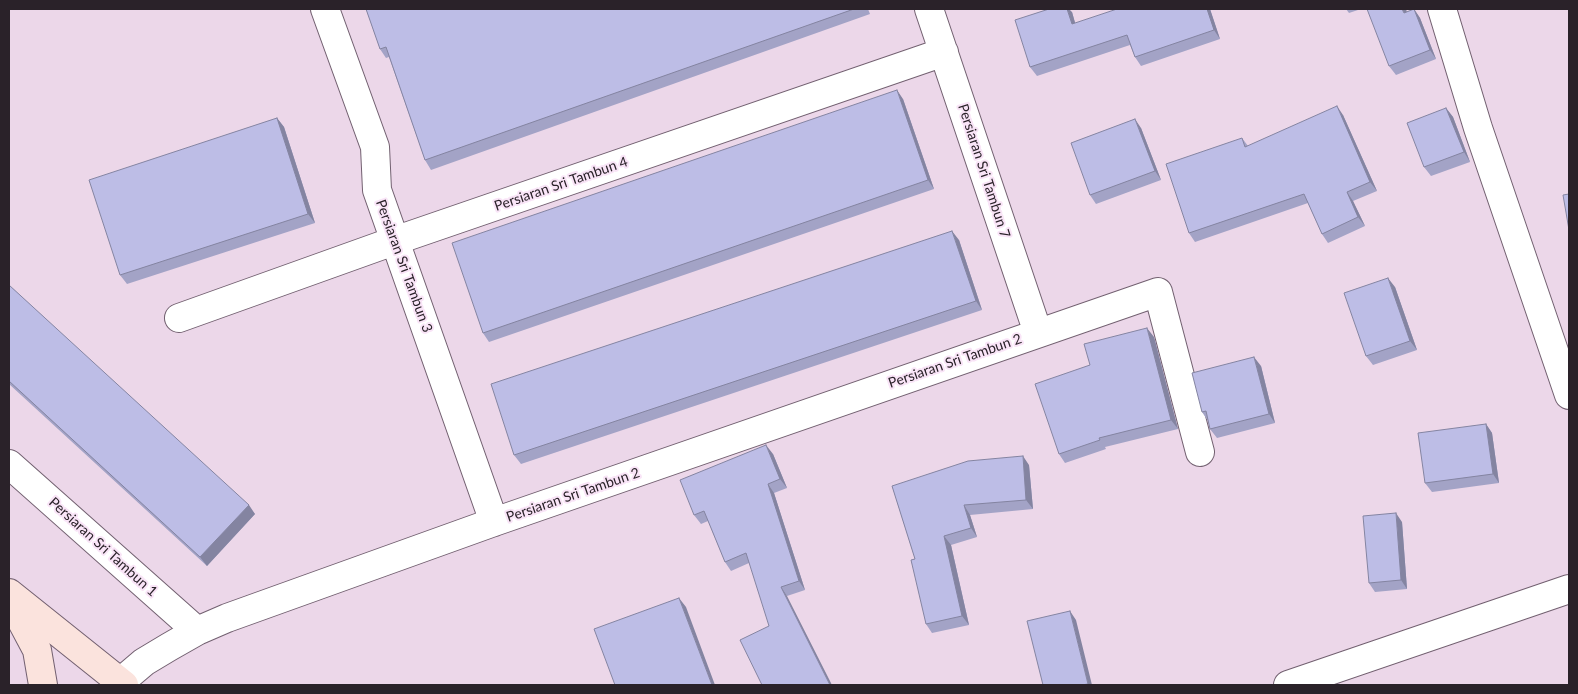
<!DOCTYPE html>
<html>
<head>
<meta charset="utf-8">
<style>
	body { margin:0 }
	#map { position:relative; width:1578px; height:694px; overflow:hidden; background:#ecd7e9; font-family:Lato,sans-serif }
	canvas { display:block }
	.frame { position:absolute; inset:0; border:10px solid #2a2229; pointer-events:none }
</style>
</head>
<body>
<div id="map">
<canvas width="1578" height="694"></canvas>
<div class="frame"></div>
</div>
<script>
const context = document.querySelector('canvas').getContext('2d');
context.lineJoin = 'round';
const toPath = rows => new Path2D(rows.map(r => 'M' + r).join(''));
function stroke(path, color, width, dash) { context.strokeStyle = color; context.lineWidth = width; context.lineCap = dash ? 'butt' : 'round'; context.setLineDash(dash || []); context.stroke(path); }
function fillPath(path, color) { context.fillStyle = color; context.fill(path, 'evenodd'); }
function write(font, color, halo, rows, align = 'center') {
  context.font = font + ' Lato,sans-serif'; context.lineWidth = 4; context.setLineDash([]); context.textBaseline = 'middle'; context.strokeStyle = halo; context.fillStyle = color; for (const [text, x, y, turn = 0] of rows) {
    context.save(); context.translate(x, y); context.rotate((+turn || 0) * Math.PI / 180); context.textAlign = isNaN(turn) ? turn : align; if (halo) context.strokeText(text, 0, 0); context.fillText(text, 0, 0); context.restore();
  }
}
const street = toPath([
	[325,9,375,147,377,190,494,522],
	[929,9,1038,333],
	[1442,9,1478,128,1569,395],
	[179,318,394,241,944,52],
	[9,464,197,631],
	[117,685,144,662,169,647,197,631,227,618,494,522,1158,292,1200,452],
	[1288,685,1569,589]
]);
const secondary = toPath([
	[9,593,124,685],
	[11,601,37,650,43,685]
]);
stroke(street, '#726070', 30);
stroke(secondary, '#726070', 30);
stroke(street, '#fff', 28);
stroke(secondary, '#fbe3dd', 28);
fillPath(toPath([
	[366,9,868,9,870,14,431,170,425,160,389,57,386,58,380,49],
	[1210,9,1220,39,1141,66,1135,57,1130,45,1037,76,1030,67,1072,12,1075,23],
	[1346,9,1361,9,1349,13],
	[1414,9,1420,18,1436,59,1396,75,1389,66,1407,12],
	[903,99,934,189,489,342,483,333],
	[1446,108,1453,117,1470,162,1431,176,1424,167],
	[1343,115,1377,191,1353,201,1365,226,1328,243,1322,234,1308,203,1195,242,1189,233,1242,138,1248,146],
	[277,118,284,127,315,223,127,284,120,275],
	[1141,128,1161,180,1096,204,1090,195],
	[959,240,982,310,521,464,514,455],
	[9,285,255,514,207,566,9,384],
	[1395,287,1417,350,1373,365,1366,356],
	[1154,337,1178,429,1105,447,1106,449,1065,463,1059,454,1090,365],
	[1261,366,1275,423,1217,438,1210,429,1208,421,1202,412],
	[1486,424,1492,433,1499,483,1432,492,1425,483],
	[773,454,787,488,774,493,805,590,787,596,749,563,731,571,725,562,708,521,701,524,694,515],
	[1029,465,1033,509,970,515,977,537,951,545,969,625,932,633,926,624,915,559,892,486],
	[1402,522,1407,589,1375,592,1369,583]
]), '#a3a3c6');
fillPath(toPath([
	[1067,9,1069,9,1072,12,1078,33,1072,24],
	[1207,9,1210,9,1220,39,1214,30],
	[1402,9,1406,9,1410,22,1404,13],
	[1414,9,1420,18,1436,59,1430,50],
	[897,90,903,99,934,189,928,180],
	[1337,106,1343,115,1377,191,1370,182],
	[1446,108,1453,117,1470,162,1464,152],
	[277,118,284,127,315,223,308,214],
	[1135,119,1141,128,1161,180,1155,171],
	[1347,192,1353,201,1365,226,1358,217],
	[952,231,959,240,982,310,976,301],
	[1388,278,1395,287,1417,350,1410,341],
	[1147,328,1154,337,1178,429,1171,420],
	[1254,357,1261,366,1275,423,1269,414],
	[1486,424,1492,433,1499,483,1493,474],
	[766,445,773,454,787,488,780,479],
	[1023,456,1029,465,1033,509,1026,500],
	[768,484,774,493,805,590,799,581],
	[249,505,255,514,207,566,200,557],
	[964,505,970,515,977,537,971,528],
	[1396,513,1402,522,1407,589,1401,580],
	[944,536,951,545,969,625,962,616],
	[781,587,787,596,832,685,830,685],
	[679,598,686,607,715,685,712,685],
	[1070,611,1076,620,1092,685,1089,685,1088,684]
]), '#8484a1');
const building = toPath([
	[366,9,854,9,425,160,386,47,380,49,366,9],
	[1049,9,1067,9,1072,24,1117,9,1207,9,1214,30,1135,57,1127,35,1030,67,1015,20,1049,9],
	[1367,9,1402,9,1404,13,1414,9,1430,50,1389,66,1367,9],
	[897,90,928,180,483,333,452,243,897,90],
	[1337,106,1370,182,1347,192,1358,217,1322,234,1304,194,1189,233,1166,164,1242,138,1245,147,1337,106],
	[1446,108,1464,152,1424,167,1407,123,1446,108],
	[277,118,308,214,120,275,89,180,277,118],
	[1135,119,1155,171,1090,195,1071,143,1135,119],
	[1569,194,1569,230,1563,195,1569,194],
	[952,231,976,301,514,455,491,384,952,231],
	[1388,278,1410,341,1366,356,1344,293,1388,278],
	[9,285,249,505,200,557,9,381,9,285],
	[1147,328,1171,420,1099,438,1100,440,1059,454,1035,384,1090,365,1084,344,1147,328],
	[1254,357,1269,414,1210,429,1206,411,1202,412,1192,373,1254,357],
	[1486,424,1493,474,1425,483,1418,433,1486,424],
	[766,445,780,479,768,484,799,581,781,587,830,685,762,685,740,640,769,626,746,553,725,562,704,511,694,515,680,480,766,445],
	[1023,456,1026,500,964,505,971,528,944,536,962,616,926,624,911,560,915,559,892,486,968,461,1023,456],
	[1396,513,1401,580,1369,583,1363,516,1396,513],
	[679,598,712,685,615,685,594,629,679,598],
	[1070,611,1088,684,1082,685,1043,685,1027,621,1070,611]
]);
fillPath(building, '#bdbde6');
stroke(building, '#8484a1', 1);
write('14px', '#2a2229', '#f9e4f7', [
	["Persiaran Sri Tambun 7",984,171,72],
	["Persiaran Sri Tambun 4",561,184,-19],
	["Persiaran Sri Tambun 3",404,266,70],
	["Persiaran Sri Tambun 2",955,361,-19],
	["Persiaran Sri Tambun 2",573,495,-19],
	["Persiaran Sri Tambun 1",103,547,42]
]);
</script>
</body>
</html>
